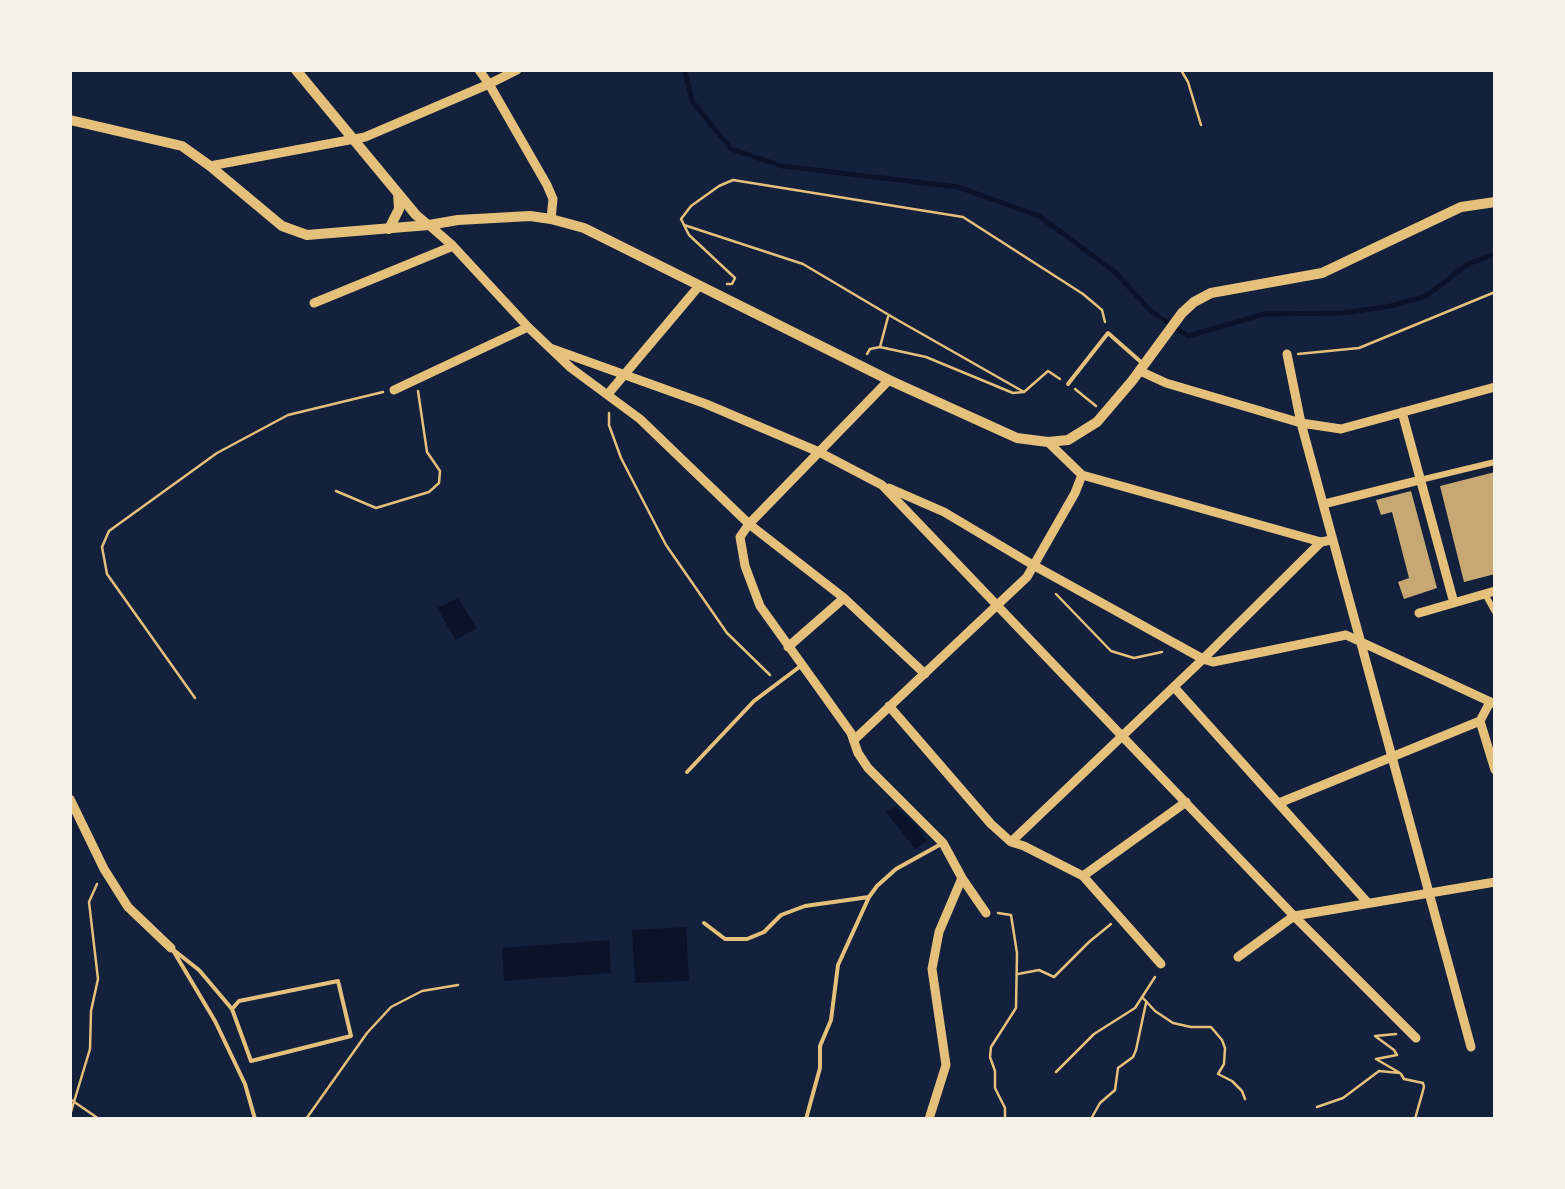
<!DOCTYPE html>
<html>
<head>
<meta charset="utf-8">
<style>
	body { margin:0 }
	#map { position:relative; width:1565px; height:1189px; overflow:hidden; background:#14213d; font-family:"Sofia Sans Condensed",sans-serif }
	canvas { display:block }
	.frame { position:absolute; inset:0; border:72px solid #f6f1e7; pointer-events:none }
</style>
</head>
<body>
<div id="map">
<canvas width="1565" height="1189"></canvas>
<div class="frame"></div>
</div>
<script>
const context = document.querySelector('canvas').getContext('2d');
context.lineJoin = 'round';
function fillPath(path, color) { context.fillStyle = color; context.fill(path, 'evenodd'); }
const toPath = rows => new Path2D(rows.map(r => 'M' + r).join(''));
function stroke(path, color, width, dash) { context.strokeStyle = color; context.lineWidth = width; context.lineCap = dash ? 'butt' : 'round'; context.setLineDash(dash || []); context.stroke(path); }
fillPath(toPath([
	[458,598,477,628,456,640,437,608],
	[896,807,916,825,927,841,915,849,886,812],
	[686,927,689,981,635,983,632,930],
	[609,940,611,973,504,981,502,948]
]), '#0b132b');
stroke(toPath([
	[685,70,692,101,731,149,782,166,958,187,1039,216,1115,272,1151,311,1188,336,1264,314,1343,313,1391,306,1426,296,1468,264,1495,254]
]), '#0b132b', 5);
fillPath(toPath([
	[1495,472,1495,574,1464,582,1440,486],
	[1411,491,1437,588,1404,599,1398,582,1409,578,1392,512,1381,515,1376,500]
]), '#c6a872');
stroke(toPath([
	[1181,70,1188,82,1201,125],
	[684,225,803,264,894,318,1024,392,1048,371,1060,379],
	[727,284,732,284,735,278,689,235,681,219,691,206,719,186,733,180,963,217,1083,294,1102,310,1105,322],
	[880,347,888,317],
	[867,354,870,349,880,347,926,357,1013,393,1023,392],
	[1298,354,1359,348,1495,292],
	[1075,389,1096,406],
	[609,413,609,425,621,458,666,545,727,633,770,675],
	[336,491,376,508,429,492,439,483,440,471,427,452,418,391],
	[1056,594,1111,651,1134,658,1162,652],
	[195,698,107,574,102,547,109,531,217,453,288,415,383,392],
	[998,913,1011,915,1017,953,1016,1008,991,1047,990,1057,995,1071,995,1088,1005,1108,1005,1119],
	[1018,974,1039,970,1054,977,1089,942,1111,924],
	[1143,998,1155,1011,1173,1023,1191,1027,1211,1027,1222,1040,1225,1048,1224,1064,1218,1074,1232,1081,1242,1091,1245,1099],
	[1056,1072,1094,1034,1135,1008,1155,977],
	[1401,1074,1404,1079,1423,1083,1424,1087,1415,1119],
	[70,1099,99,1119],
	[1317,1107,1343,1098,1379,1071,1400,1073,1376,1059,1397,1055,1394,1050,1375,1036,1396,1034],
	[70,1115,90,1049,91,1011,98,979,89,902,97,884],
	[306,1119,367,1033,391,1007,422,991,458,985],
	[1091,1119,1100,1103,1115,1090,1118,1068,1133,1057,1136,1050,1146,1003]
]), '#e5c07b', 2.5);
stroke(toPath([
	[1068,384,1108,333,1141,362],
	[687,772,754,701,802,665],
	[704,923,725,939,747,939,764,932,781,915,805,906,869,897],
	[171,948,199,970,232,1009,251,1061,351,1036,338,981,239,1001,232,1009],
	[174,952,215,1021,245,1084,255,1119],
	[806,1119,820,1068,820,1046,831,1020,838,965,869,897,877,886,896,869,943,843]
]), '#e5c07b', 4);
stroke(toPath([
	[1420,480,1495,462],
	[1485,594,1495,612]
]), '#e5c07b', 6);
stroke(toPath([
	[479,70,489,84,547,185,553,199,551,219],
	[210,166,365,137,489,84,517,70],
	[429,225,453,246,528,327,571,368,640,419,749,524,844,598,925,674],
	[314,303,453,246],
	[550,348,706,404,819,452,882,485,1294,916,1416,1038],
	[1287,354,1301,423,1341,429,1495,387],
	[1140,371,1166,383,1301,423,1471,1047],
	[889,380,749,524,740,537,745,566,760,606,851,733,858,753,868,768,943,843,962,878,986,913],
	[394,390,528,327],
	[608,394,699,286],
	[1402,412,1454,603],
	[1048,442,1082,475,1321,542],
	[889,488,944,512,1033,565,1203,659,1213,662,1346,635,1495,704],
	[1324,504,1420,480],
	[1419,613,1495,591],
	[788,647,844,598],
	[1174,687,1367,902],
	[889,706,991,824,1011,842,1024,846,1083,876,1161,964],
	[1480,721,1495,770],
	[855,739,1027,577,1075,493,1082,475],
	[70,799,104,869,128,907,171,948],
	[1279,803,1480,721,1490,702],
	[1011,842,1203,659,1321,542,1331,540],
	[1083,876,1186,802],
	[1238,957,1294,916,1495,882],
	[929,1119,946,1065,932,969,939,932,962,878]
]), '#e5c07b', 9);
stroke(toPath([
	[296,70,416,215,428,225],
	[70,120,182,146,210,166,282,226,307,235,429,225,458,220,530,216,551,219,584,228,889,380,1017,438,1048,442,1068,440,1097,422,1132,381,1182,313,1194,302,1211,293,1322,273,1461,207,1495,202],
	[389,229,399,209,398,193]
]), '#e5c07b', 10);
</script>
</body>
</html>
